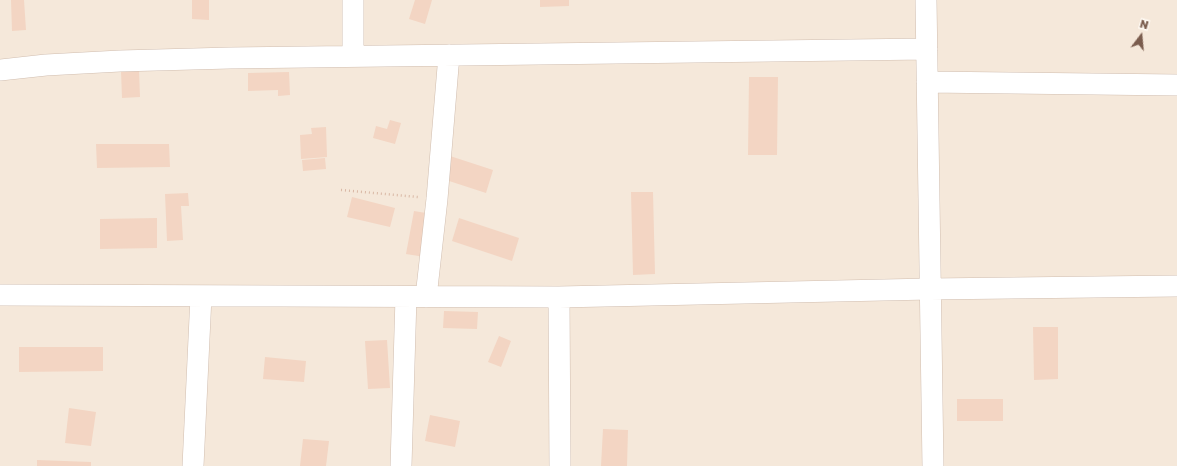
<!DOCTYPE html>
<html>
<head>
<meta charset="utf-8">
<style>
	body { margin:0 }
	#map { position:relative; width:1177px; height:466px; overflow:hidden; background:#fdf6ec; font-family:"Golos Text",sans-serif }
	canvas { display:block }
	.north { position:absolute; left:1121px; top:16px; width:40px; height:40px; -webkit-text-stroke:3px #fffaf3; paint-order:stroke; rotate:16deg; font-size:11px; font-weight:700; line-height:16px; text-align:center; color:#7a5c4d }
	.north::after { content:''; display:block; margin:auto; width:14px; height:18px; background:#7a5c4d; clip-path:polygon(50% 0,100% 100%,50% 72%,0 100%) }
</style>
</head>
<body>
<div id="map">
<canvas width="1177" height="466"></canvas>
<div class="north">N</div>
</div>
<script>
const context = document.querySelector('canvas').getContext('2d');
context.lineJoin = 'round';
function fillPath(path, color) { context.fillStyle = color; context.fill(path, 'evenodd'); }
const toPath = rows => new Path2D(rows.map(r => 'M' + r).join(''));
function stroke(path, color, width, dash) { context.strokeStyle = color; context.lineWidth = width; context.lineCap = dash ? 'butt' : 'round'; context.setLineDash(dash || []); context.stroke(path); }
fillPath(toPath([
	[0,0,1177,0,1177,466,0,466]
]), '#f5e8da');
fillPath(toPath([
	[11,0,24,0,26,30,12,31],
	[192,0,209,0,209,20,192,19],
	[415,0,432,0,425,24,409,19],
	[540,0,569,0,569,6,540,7],
	[139,70,140,97,122,98,121,71],
	[289,72,290,95,278,96,278,90,248,91,248,73],
	[749,77,778,77,777,155,748,155],
	[390,120,401,123,395,144,373,138,376,126,387,129],
	[326,127,327,157,301,159,300,135,312,134,311,128],
	[96,144,169,144,170,167,97,168],
	[450,156,493,170,486,193,446,180],
	[325,158,326,169,303,171,302,160],
	[631,192,653,192,655,274,633,275],
	[188,193,189,206,181,206,183,240,167,241,165,194],
	[352,197,395,208,390,227,347,217],
	[414,211,432,214,425,257,406,254],
	[157,218,157,248,100,249,100,219],
	[459,218,519,238,512,261,452,241],
	[444,311,478,312,477,329,443,328],
	[1033,327,1058,327,1058,379,1034,380],
	[499,336,511,341,501,367,488,362],
	[387,340,390,388,368,389,365,341],
	[19,347,103,347,103,371,19,372],
	[265,357,306,361,304,382,263,379],
	[957,399,1003,399,1003,421,957,421],
	[69,408,96,412,91,446,65,443],
	[430,415,460,421,455,447,425,441],
	[603,429,628,430,627,466,601,466],
	[303,439,329,441,326,466,300,466],
	[37,460,91,462,91,466,37,466]
]), '#f3d5c3');
const minor = toPath([
	[926,0,933,466],
	[353,55,353,0],
	[0,70,46,65,120,61,230,58,927,49],
	[927,82,1177,85],
	[0,295,559,297,930,289,1177,286],
	[426,297,437,199,449,55],
	[559,297,560,466],
	[193,466,201,296],
	[401,466,406,297]
]);
stroke(minor, '#d1beb0', 22);
stroke(toPath([
	[341,190,418,197]
]), '#d9b8a5', 2.5, [1, 3]);
stroke(minor, '#fff', 21);
</script>
</body>
</html>
